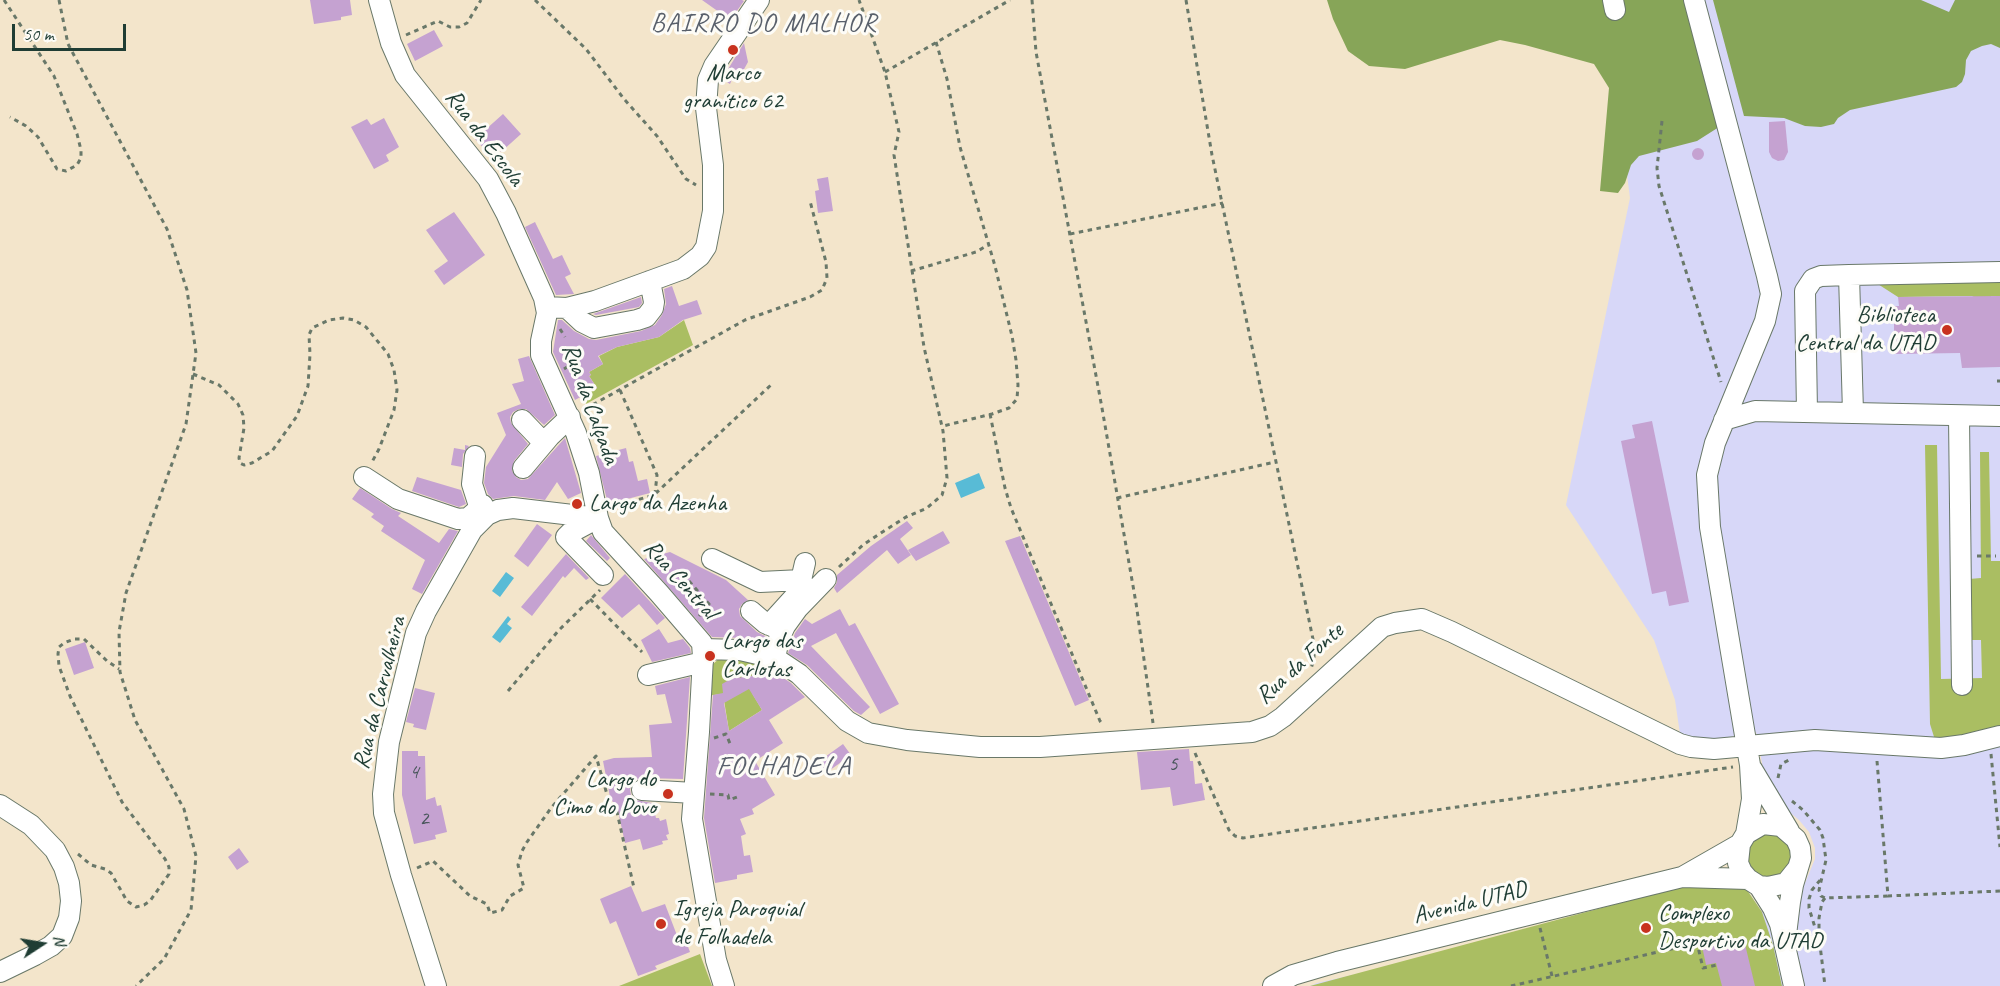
<!DOCTYPE html>
<html>
<head>
<meta charset="utf-8">
<style>
	body { margin:0 }
	#map { position:relative; width:2000px; height:986px; overflow:hidden; background:#f3e5cb; font-family:Caveat,sans-serif }
	canvas { display:block }
	.north { position:absolute; left:12px; top:914px; width:60px; height:60px; -webkit-text-stroke:4px #fdfcf7; paint-order:stroke; rotate:78deg; font-size:16px; font-weight:700; line-height:24px; text-align:center; color:#1f3d34 }
	.north::after { content:''; display:block; margin:auto; width:21px; height:27px; background:#1f3d34; clip-path:polygon(50% 0,100% 100%,50% 72%,0 100%) }
	.scale { position:absolute; left:12px; top:24px; width:114px; height:27px; box-sizing:border-box; border:3px solid #1f3d34; border-top:0; padding-left:8px; font-size:18px; line-height:21px; white-space:nowrap; color:#1f3d34; -webkit-text-stroke:4px #fdfcf7; paint-order:stroke }
</style>
</head>
<body>
<div id="map">
<canvas width="2000" height="986"></canvas>
<div class="north">N</div>
<div class="scale">50 m</div>
</div>
<script>
const context = document.querySelector('canvas').getContext('2d');
context.lineJoin = 'round';
function fillPath(path, color) { context.fillStyle = color; context.fill(path, 'evenodd'); }
const toPath = rows => new Path2D(rows.map(r => 'M' + r).join(''));
function stroke(path, color, width, dash) { context.strokeStyle = color; context.lineWidth = width; context.lineCap = dash ? 'butt' : 'round'; context.setLineDash(dash || []); context.stroke(path); }
function write(font, color, halo, rows, align = 'center') {
  context.font = font + ' Caveat,sans-serif'; context.lineWidth = 6; context.setLineDash([]); context.textBaseline = 'middle'; context.strokeStyle = halo; context.fillStyle = color; for (const [text, x, y, turn = 0] of rows) {
    context.save(); context.translate(x, y); context.rotate((+turn || 0) * Math.PI / 180); context.textAlign = isNaN(turn) ? turn : align; if (halo) context.strokeText(text, 0, 0); context.fillText(text, 0, 0); context.restore();
  }
}
fillPath(toPath([
	[1564,0,2000,0,2000,986,1310,986,1317,983,1745,887,1762,912,1795,903,1797,894,1805,883,1815,859,1815,848,1809,832,1799,820,1781,805,1764,773,1756,732,1705,742,1680,734,1675,700,1654,640,1566,505,1630,198,1617,97]
]), '#d7d7f8');
fillPath(toPath([
	[2000,277,2000,296,1991,296,1991,306,1972,296,1898,297,1870,279],
	[684,320,693,345,586,404,585,395,597,388,589,376,591,375,589,372,603,364,599,356,617,347,659,337],
	[1925,445,1937,445,1941,679,1982,678,1981,640,1970,640,1969,579,1981,578,1980,452,1989,452,1991,561,2000,561,2000,729,1969,738,1935,740,1930,724],
	[721,657,770,665,784,675,752,693,762,710,729,731,723,694,704,696,712,665],
	'1748 855a22 22 0 1 1 44 0a22 22 0 1 1-44 0Z',
	[1691,884,1745,887,1762,912,1773,945,1782,986,1310,986],
	[700,954,712,986,619,986]
]), '#aabe62');
fillPath(toPath([
	[1327,0,1687,0,1719,127,1697,141,1639,156,1631,165,1625,183,1618,193,1600,191,1609,88,1594,64,1525,45,1500,40,1405,69,1369,66,1348,51,1333,19],
	[1713,0,1921,0,1949,12,1955,0,2000,0,2000,48,1991,44,1982,46,1971,51,1966,60,1965,74,1962,82,1956,87,1850,110,1838,118,1834,124,1821,127,1805,126,1784,118,1744,116]
]), '#87a558');
fillPath(toPath([
	[979,473,985,488,961,498,955,483],
	[506,572,514,578,500,597,492,591],
	[508,616,511,619,507,624,512,628,500,643,492,637]
]), '#58bbd6');
fillPath(toPath([
	[310,0,350,0,352,15,341,17,341,20,314,24],
	[702,0,742,0,744,1,729,22,724,19,726,17],
	[434,30,443,46,415,61,407,44],
	[744,43,748,62,738,80,733,77,730,84,722,79],
	[503,114,521,134,501,152,497,148,489,154,475,139],
	[384,118,399,147,386,155,389,161,374,169,351,127,367,119,371,125],
	[1785,121,1788,152,1784,160,1778,161,1772,158,1769,152,1769,122],
	'1692 154a6 6 0 1 1 12 0a6 6 0 1 1-12 0Z',
	[828,177,833,211,818,213,815,191,819,190,817,179],
	[454,212,485,255,444,285,434,271,448,261,426,230],
	[535,222,553,259,562,255,571,274,565,277,574,294,556,295,525,227],
	[672,286,679,306,697,300,702,314,683,320,659,337,617,347,598,356,603,364,589,372,591,375,589,376,597,388,575,400,553,352,558,320,562,320,574,331,589,339,596,340,641,331,655,325,662,315,666,304,664,289],
	[2000,296,2000,367,1962,368,1960,353,1894,354,1894,306,1899,306,1898,297],
	[641,297,642,303,639,307,596,315,593,314],
	[529,356,555,415,544,425,526,409,519,409,513,412,510,417,511,423,528,444,514,461,512,471,516,477,521,480,528,479,565,438,581,493,568,499,557,482,545,500,514,496,493,499,488,494,484,483,486,467,506,435,497,413,521,404,512,384,524,381,518,359],
	[1652,421,1689,602,1669,606,1666,591,1652,594,1621,441,1635,438,1632,425],
	[465,445,469,446,463,454,462,467,451,465,454,448,465,450],
	[626,448,629,462,633,461,638,481,647,479,650,493,608,504,596,456],
	[417,477,461,490,466,504,459,507,412,491],
	[360,488,392,509,401,513,398,516,439,543,449,529,458,531,422,594,412,589,425,560,381,531,384,526,371,517,374,514,352,499],
	[907,521,913,528,900,539,911,555,898,564,887,550,837,593,834,588,837,582,837,575,871,546],
	[537,524,552,535,528,567,514,556],
	[943,531,950,543,916,561,908,550],
	[591,535,610,558,607,561,586,541],
	[1020,536,1089,700,1075,706,1005,541],
	[670,552,726,580,748,600,742,604,739,609,740,616,757,632,767,637,766,644,741,638,712,637,644,559],
	[566,554,589,578,586,580,574,568,565,578,563,576,532,616,521,607],
	[625,574,665,618,657,625,639,604,622,618,601,598],
	[840,609,849,626,855,623,899,704,880,714,836,633,811,646,870,707,861,715,854,711,807,665,788,653,795,633,805,619,812,624],
	[659,629,668,643,683,639,690,648,691,653,652,662,641,640],
	[85,642,94,668,74,675,65,649],
	[764,668,770,669,791,683,805,697,769,720,783,743,755,761,775,795,752,809,754,814,740,819,746,834,741,836,744,856,750,855,753,872,737,875,737,879,715,883,704,818,713,695,723,693,722,684,738,675,740,678,746,674,748,678],
	[749,689,762,710,729,731,724,703],
	[690,677,683,779,642,778,636,780,630,789,631,795,636,800,652,803,656,818,659,818,660,821,666,819,669,834,666,835,668,840,662,841,663,844,643,850,640,839,625,843,618,811,610,797,603,761,614,758,652,757,649,725,672,723,665,694,657,695,655,686],
	[415,688,435,693,426,730,413,727,414,724,406,722],
	[843,744,851,755,826,773,818,762],
	[1189,749,1190,761,1193,761,1195,784,1202,783,1205,800,1173,806,1170,787,1141,790,1137,752],
	[402,751,418,751,418,756,425,756,426,800,435,797,437,806,441,805,447,832,435,835,436,839,414,844,402,795],
	[239,848,249,862,237,870,228,857],
	[631,886,642,912,665,904,678,938,684,936,690,952,655,966,657,969,638,976,616,921,610,924,600,899],
	[1735,938,1736,943,1744,940,1755,986,1722,986,1716,963,1706,965,1702,946]
]), '#c5a2d1');
const minor = toPath([
	[379,0,391,43,405,75,488,179,506,213,544,298,547,313,541,341,541,355,576,433,589,473,598,518,603,532,659,593,702,643,703,657,699,732,692,819,716,960,724,986],
	[1613,0,1615,10],
	[1694,0,1767,276,1771,294,1765,321,1715,443,1707,475,1710,527,1750,765,1752,799,1746,834],
	[1849,275,1853,412],
	[546,307,567,308,595,301,683,269,700,256,706,247,713,211,713,165,706,108,708,80,714,66,759,0],
	[567,308,582,322,594,328,637,320,646,317,653,308,654,302,650,281],
	[1807,412,1805,291,1813,279,1821,276,1849,275,2000,272],
	[1959,416,1962,685],
	[522,420,544,443],
	[1724,420,1755,411,2000,416],
	[475,456,472,484,479,506],
	[523,468,550,436,570,417],
	[364,477,398,499,458,519,468,518,483,505],
	[598,518,570,533,566,537,603,575],
	[712,559,760,582,802,580],
	[751,611,765,623,781,630],
	[769,625,798,593,805,563],
	[703,649,740,650,775,658,799,674,847,721,868,733,907,740,980,747,1040,747,1252,732,1270,726,1283,717,1382,627,1395,623,1422,619,1452,632,1680,744,1691,747,1714,749,1815,740,1941,748,1964,745,2000,736],
	[775,658,779,639,785,626,798,608,826,579],
	[648,675,703,662],
	[1752,769,1789,831],
	[642,790,694,793],
	[0,805,31,825,55,850,64,867,69,883,71,901,69,918,62,936,51,946,35,955,0,972],
	[1684,876,1740,844],
	[1759,886,1773,908,1780,924,1794,986],
	[1785,943,1790,902,1793,885,1798,868,1801,858,1800,848,1796,839,1781,826,1763,824,1746,834,1740,844,1738,863,1742,872,1748,879,1759,886,1768,887,1786,883,1798,868],
	[436,986,401,875,384,813,383,794,389,742,416,633,426,611,472,530,487,515,498,510,513,508,598,518],
	[1273,986,1293,975,1337,962,1682,877,1748,879]
]);
stroke(minor, '#697869', 22);
stroke(toPath([
	[4,0,54,76,77,134,81,150,81,158,77,165,66,171,57,169,38,137,26,126,10,117],
	[59,0,68,44,167,229,187,290,196,353,186,424,126,593,119,632,120,672,135,720,184,809,196,856,191,910,164,959,136,986],
	[535,0,586,49,624,99,657,136,686,179,696,185],
	[1032,0,1036,52,1102,408,1136,603,1153,723],
	[1186,0,1212,155,1314,644,1314,658,1311,669],
	[406,35,438,21,450,27,459,27,467,23,481,0],
	[936,42,947,79,960,147,995,266,1012,336,1016,360,1018,385,1017,399,1009,408,992,414,943,426],
	[885,72,1010,0],
	[1662,121,1657,168,1659,186,1721,382],
	[1070,234,1223,203],
	[911,271,976,252,988,245],
	[560,329,565,337],
	[564,369,575,362],
	[193,374,219,385,238,404,243,415,244,428,239,458,240,463,244,465,252,463,272,451,297,416,308,386,310,354,309,335,312,328,329,320,343,318,354,320,366,327,388,354,394,370,397,390,394,410,379,449,372,462],
	[1997,381,2000,381],
	[620,390,657,475,655,494],
	[585,409,745,320,810,297,822,290,827,278,826,262,810,201],
	[990,414,1005,488,1011,508,1100,721,1103,725],
	[1117,498,1275,462],
	[613,507,654,495,772,384],
	[1977,556,1996,556],
	[839,567,863,545,884,531,906,517,927,508,942,495,947,478,943,431,924,347,894,155,899,132,885,72,859,0],
	[689,581,709,604,699,616],
	[590,599,642,652],
	[508,691,559,630,600,590],
	[714,738,726,734,731,746],
	[1195,753,1229,830,1235,836,1243,838,1733,767],
	[1991,754,2000,847],
	[1877,761,1888,896,2000,891],
	[1778,778,1781,764,1789,760],
	[710,794,728,795,729,800,740,796],
	[1792,801,1803,810,1820,830,1823,838,1826,860,1819,890,1821,896,1825,898,1888,896],
	[634,803,617,812,634,888],
	[78,854,91,865,105,869,111,873,127,901,136,907,144,905,150,901,169,874,169,867,165,859,122,802,70,696,59,666,58,654,59,647,64,643,74,639,84,639,107,661,119,669],
	[417,868,433,861,470,896,487,904,490,913,502,910,510,896,524,888,518,865,522,851,527,842,551,808,596,756,608,798,617,812],
	[1825,898,1822,902,1819,918,1819,937,1825,986],
	[1540,928,1552,976],
	[1817,934,1809,908,1809,899,1812,890,1821,879],
	[1511,986,1697,943,1703,968,1717,965]
]), '#697869', 3, [4.5, 4.5]);
stroke(minor, '#fff', 20);
for (const [x, y, r, color] of [
	[733,50,6,"#c8321e"],
	[1947,330,6,"#c8321e"],
	[577,504,6,"#c8321e"],
	[710,656,6,"#c8321e"],
	[668,794,6,"#c8321e"],
	[661,924,6,"#c8321e"],
	[1646,928,6,"#c8321e"]
]) { const dot = new Path2D(); dot.arc(x, y, r, 0, 2 * Math.PI); context.fillStyle = color; context.fill(dot); stroke(dot, '#fdfcf7', 2); }
write('21px', '#48565b', null, [
	["5",1173,764],
	["4",414,772],
	["2",424,819]
]);
write('24px', '#1f3d34', '#fdfcf7', [
	["Marco",733,74,"center"],
	["granítico 62",733,102,"center"],
	["Biblioteca",1935,316,"right"],
	["Central da UTAD",1935,344,"right"],
	["Largo da Azenha",589,504],
	["Largo das",722,642],
	["Carlotas",722,670],
	["Largo do",656,780,"right"],
	["Cimo do Povo",656,808,"right"],
	["Igreja Paroquial",673,910],
	["de Folhadela",673,938],
	["Complexo",1658,914],
	["Desportivo da UTAD",1658,942]
], 'left');
write('24px', '#1f3d34', '#fdfcf7', [
	["Rua da Escola",484,138,53],
	["Rua da Calçada",590,404,70],
	["Rua Central",680,580,48],
	["Rua da Fonte",1300,664,-42],
	["Rua da Carvalheira",380,693,-76],
	["Avenida UTAD",1470,903,-14]
]);
context.letterSpacing = '1.5px';
write('26px', '#59606b', '#fdfcf7', [
	["BAIRRO DO MALHOR",764,24]
]);
context.letterSpacing = '0px';
context.letterSpacing = '1.5px';
write('27px', '#59606b', '#fdfcf7', [
	["FOLHADELA",784,767]
]);
context.letterSpacing = '0px';
</script>
</body>
</html>
